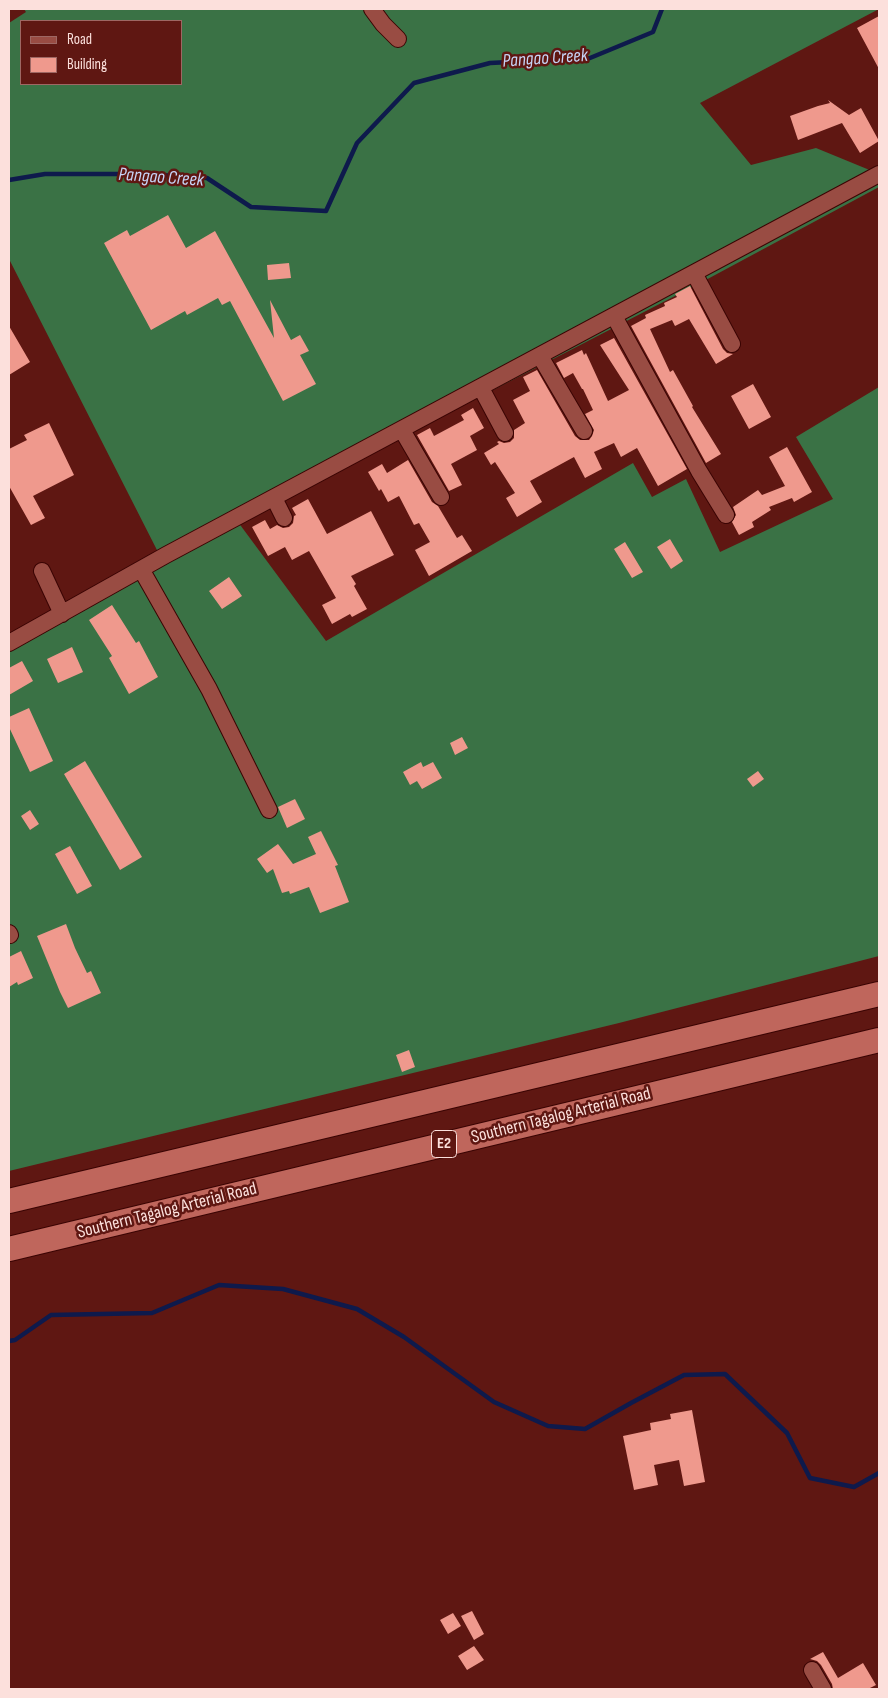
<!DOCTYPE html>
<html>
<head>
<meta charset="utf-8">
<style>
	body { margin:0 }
	#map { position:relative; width:888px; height:1698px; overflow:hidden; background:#5f1712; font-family:"Sofia Sans Condensed",sans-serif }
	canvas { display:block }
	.frame { position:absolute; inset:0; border:10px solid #fce0dc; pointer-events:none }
	.legend { position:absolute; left:20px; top:20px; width:162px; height:65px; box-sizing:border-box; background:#5f1712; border:1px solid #9e6763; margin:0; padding:6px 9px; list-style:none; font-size:15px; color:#fce0dc }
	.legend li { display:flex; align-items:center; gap:10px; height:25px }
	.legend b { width:25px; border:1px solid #9e6763 }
</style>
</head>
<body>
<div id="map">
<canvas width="888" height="1698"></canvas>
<div class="frame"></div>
<ul class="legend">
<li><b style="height:6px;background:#994c43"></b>Road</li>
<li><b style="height:14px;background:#ef998d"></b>Building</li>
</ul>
</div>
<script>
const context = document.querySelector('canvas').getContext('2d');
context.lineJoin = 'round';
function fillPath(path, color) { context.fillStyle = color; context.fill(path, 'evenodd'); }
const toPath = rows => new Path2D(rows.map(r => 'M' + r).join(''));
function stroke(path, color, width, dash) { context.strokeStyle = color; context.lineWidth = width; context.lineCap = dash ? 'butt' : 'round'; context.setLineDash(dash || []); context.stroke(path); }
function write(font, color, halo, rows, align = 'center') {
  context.font = font + ' "Sofia Sans Condensed",sans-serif'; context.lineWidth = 5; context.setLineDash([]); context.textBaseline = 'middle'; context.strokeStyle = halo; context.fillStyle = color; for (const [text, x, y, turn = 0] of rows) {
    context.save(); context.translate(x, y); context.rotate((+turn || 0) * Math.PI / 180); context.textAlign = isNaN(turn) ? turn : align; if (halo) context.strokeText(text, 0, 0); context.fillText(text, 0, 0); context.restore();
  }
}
fillPath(toPath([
	[24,9,879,9,700,103,751,165,816,148,872,171,879,168,879,187,702,282,238,522,326,641,633,463,652,497,686,479,720,552,833,499,796,437,879,387,879,956,619,1023,9,1171,9,635,159,554,9,259,9,23,26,12],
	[21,21,181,21,181,84,21,84]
]), '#3a7245');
stroke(toPath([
	[9,180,45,174,143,174,207,178,251,207,326,211,357,143,414,83,490,63,590,58,653,32,662,9],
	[9,1341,15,1340,51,1315,152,1313,219,1285,283,1289,357,1309,404,1337,494,1402,548,1426,585,1429,631,1403,684,1375,725,1374,787,1433,810,1478,854,1487,879,1473]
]), '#0e1a4c', 4.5);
fillPath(toPath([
	[879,16,879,69,857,28],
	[828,100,849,115,861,108,879,141,860,153,842,123,798,140,790,116,818,106,830,103],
	[168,215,186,248,215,231,274,338,270,300,291,340,300,335,309,351,300,355,316,384,283,401,230,301,222,305,218,298,187,315,185,311,151,330,104,243,127,230,130,236],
	[289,263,291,278,268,280,267,265],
	[690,286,723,349,727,353,733,354,716,364,689,319,675,326,672,320,650,329,670,372,673,370,693,406,692,407,721,454,706,463,631,326,646,318,645,315,665,306,664,303,677,297,675,294],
	[9,326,30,362,9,375],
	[614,338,687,469,658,486,637,448,621,457,614,443,594,452,602,469,585,478,574,457,530,481,542,502,517,517,506,498,515,493,495,462,491,465,484,453,499,444,497,442,499,441,504,443,510,442,514,438,514,430,525,423,513,400,530,391,523,377,537,370,575,436,580,440,589,440,592,436,594,430,585,414,593,410,583,389,582,389,573,373,564,378,556,363,582,350,584,355,586,353,608,401,629,390,600,345],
	[753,384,771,417,749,429,731,396],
	[473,408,484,428,470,436,477,450,451,464,462,485,449,491,417,435,430,428,434,436,464,420,461,415],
	[49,423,74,475,33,496,45,518,31,525,9,486,9,449,27,440,24,435],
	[787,447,812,492,794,502,792,498,769,507,771,510,752,522,754,527,739,535,732,522,736,515,733,507,758,490,762,495,785,486,769,457],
	[408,460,432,502,438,506,457,538,462,535,472,551,429,576,415,550,430,542,419,523,414,525,399,496,388,502,381,489,379,491,368,472,382,464,387,473],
	[308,499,327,534,371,511,394,555,351,576,356,584,354,586,367,609,352,617,350,614,332,624,322,605,336,598,309,551,292,560,285,547,268,556,252,527,265,520,270,529,277,525,283,528,289,527,293,523,294,516,296,515,292,508],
	[670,539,683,561,671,569,657,547],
	[625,542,643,572,632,578,614,549],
	[229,577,242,596,222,609,209,591],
	[112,605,136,643,139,641,158,677,129,694,109,658,112,656,89,620],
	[72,647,83,672,58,683,47,659],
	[22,661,33,681,9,695,9,668],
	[29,708,53,761,30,772,9,727,9,717],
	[462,737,468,748,455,755,450,743],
	[85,761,142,857,120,870,64,774],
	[421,762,423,767,433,762,442,778,422,789,417,781,410,785,403,772],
	[758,771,764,779,753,787,747,779],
	[295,799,305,819,287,828,278,807],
	[30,810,39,824,30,830,21,816],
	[321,831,338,865,335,866,349,902,320,913,309,887,290,894,289,891,282,893,273,869,267,873,257,859,278,844,293,864,316,854,308,837],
	[70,846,92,886,77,894,55,854],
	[66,924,75,948,87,973,91,971,101,993,68,1008,60,992,37,936],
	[21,951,33,978,18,985,17,982,9,987,9,957],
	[409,1050,415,1067,402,1072,396,1055],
	[692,1410,705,1482,684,1486,679,1460,654,1465,658,1485,634,1490,623,1436,651,1430,650,1423,671,1419,670,1414],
	[472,1611,484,1634,474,1640,461,1616],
	[453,1613,461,1626,448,1634,440,1620],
	[474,1646,484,1660,467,1670,458,1656],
	[823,1652,838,1678,863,1663,876,1685,868,1689,833,1689,832,1684,821,1665,817,1661,810,1659]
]), '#ef998d');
const minor = toPath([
	[372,9,383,24,398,39],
	[694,273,732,344],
	[614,316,699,471,726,515],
	[540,356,584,431],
	[481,388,505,433],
	[402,430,441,497],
	[274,498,284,518],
	[141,569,209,689,269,810],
	[42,571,62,614],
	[9,643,166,555,879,174],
	[9,933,10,935],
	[812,1670,823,1689]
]);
const highway = toPath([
	[9,1201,879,994],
	[9,1249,879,1040]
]);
stroke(minor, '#3a0403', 18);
stroke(highway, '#3a0403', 26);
stroke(minor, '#994c43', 16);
stroke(highway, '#bf665c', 24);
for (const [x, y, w] of [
	[444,1144,25]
]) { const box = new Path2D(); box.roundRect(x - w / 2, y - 13.5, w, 27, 4); context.fillStyle = '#5f1712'; context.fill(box); stroke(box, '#fce0dc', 1); }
write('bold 16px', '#fce0dc', null, [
	["E2",444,1144]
]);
write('18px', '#fce0dc', '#5f1712', [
	["Southern Tagalog Arterial Road",561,1116,-14],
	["Southern Tagalog Arterial Road",167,1211,-14]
]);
write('italic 19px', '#c7d4f7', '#5f1712', [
	["Pangao Creek",545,59,-4],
	["Pangao Creek",161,178,4]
]);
</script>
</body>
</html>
